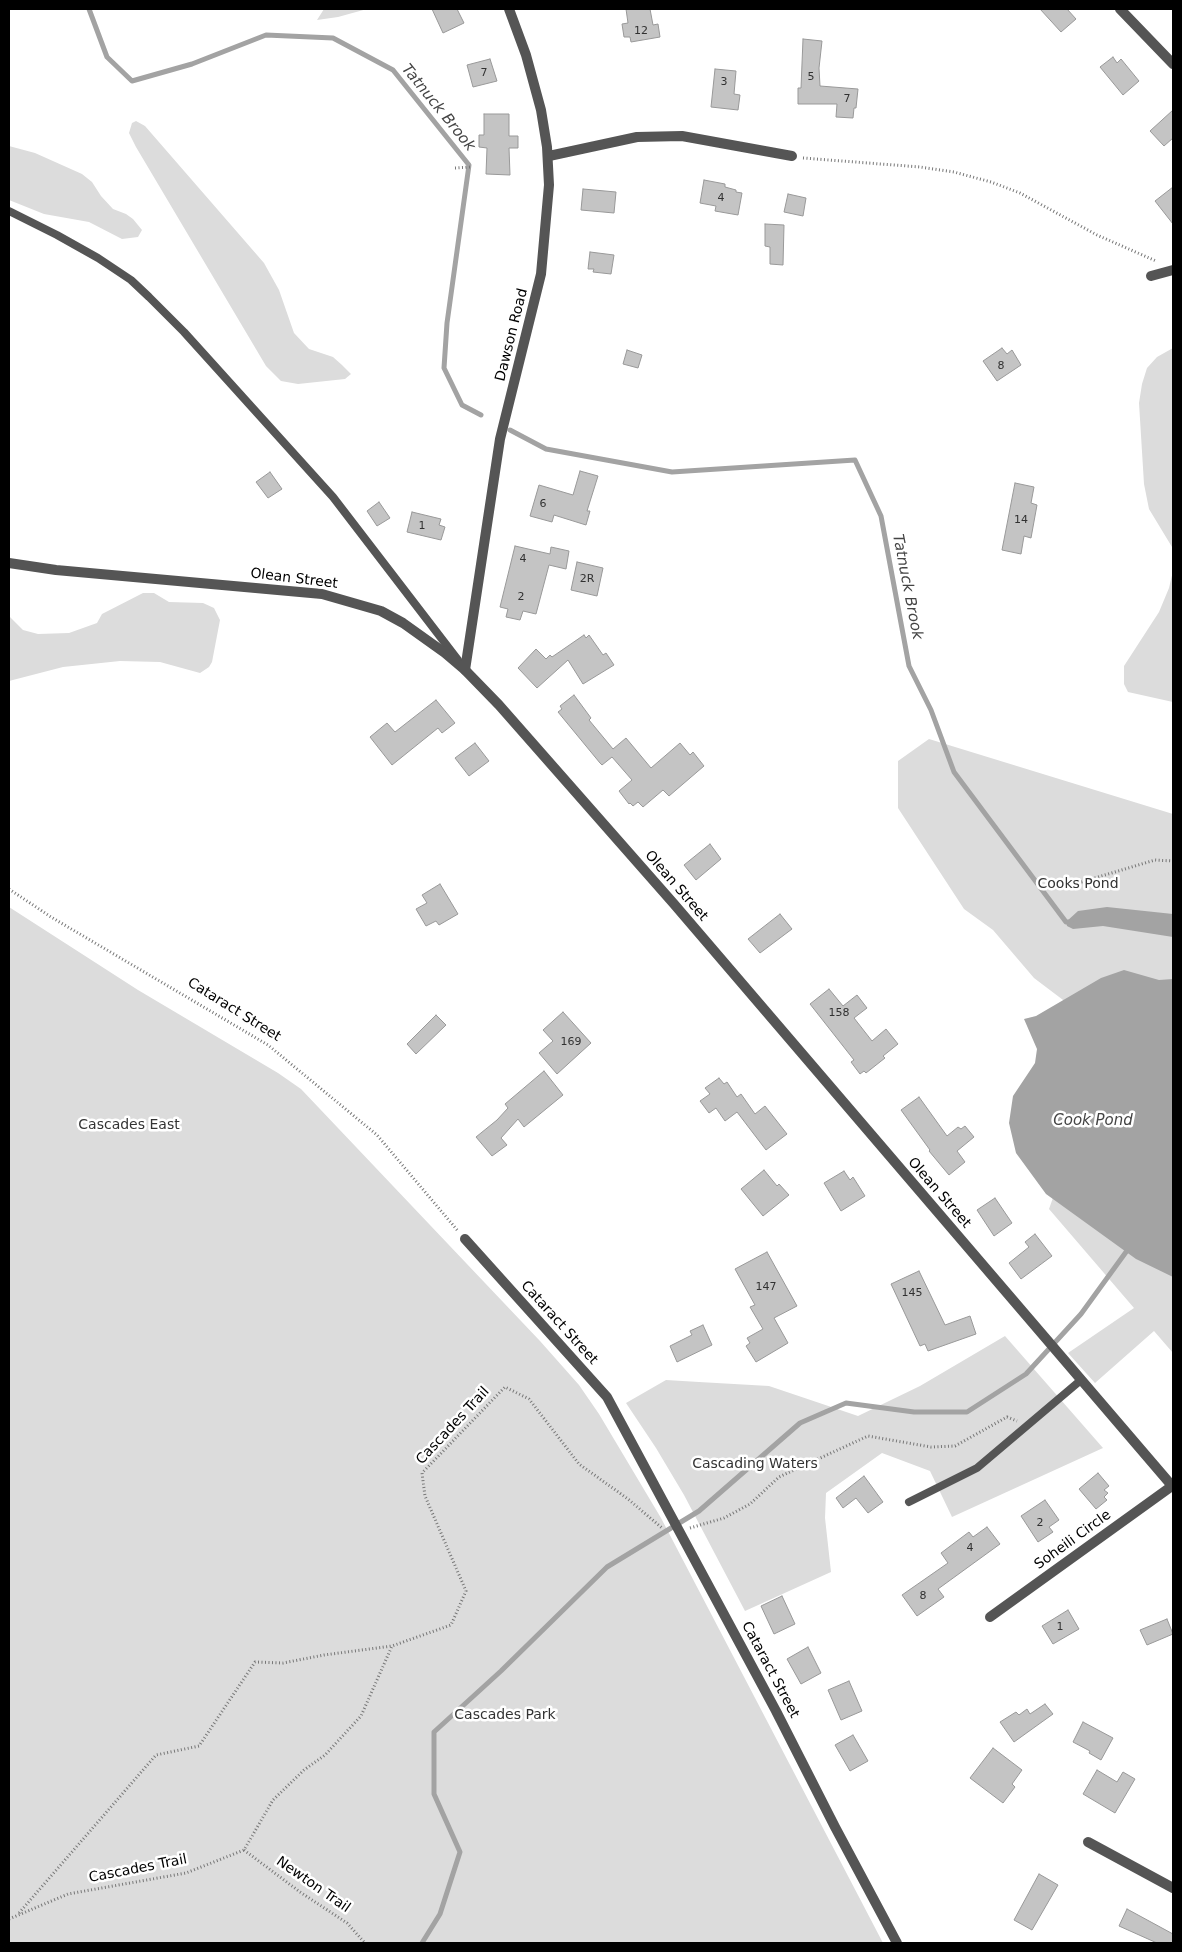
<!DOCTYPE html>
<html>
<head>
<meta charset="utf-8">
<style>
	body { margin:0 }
	#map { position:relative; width:1182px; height:1952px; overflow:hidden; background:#fff; font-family:"DejaVu Sans",sans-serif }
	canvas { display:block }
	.frame { position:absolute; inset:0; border:10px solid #000; pointer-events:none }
</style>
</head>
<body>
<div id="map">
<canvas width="1182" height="1952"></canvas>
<div class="frame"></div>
</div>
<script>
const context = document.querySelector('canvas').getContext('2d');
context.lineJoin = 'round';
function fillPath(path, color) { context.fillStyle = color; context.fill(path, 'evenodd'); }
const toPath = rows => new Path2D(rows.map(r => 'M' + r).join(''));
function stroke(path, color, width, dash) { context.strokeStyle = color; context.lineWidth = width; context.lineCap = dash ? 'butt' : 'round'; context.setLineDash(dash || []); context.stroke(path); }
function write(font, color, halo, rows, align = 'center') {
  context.font = font + ' "DejaVu Sans",sans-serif'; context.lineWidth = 5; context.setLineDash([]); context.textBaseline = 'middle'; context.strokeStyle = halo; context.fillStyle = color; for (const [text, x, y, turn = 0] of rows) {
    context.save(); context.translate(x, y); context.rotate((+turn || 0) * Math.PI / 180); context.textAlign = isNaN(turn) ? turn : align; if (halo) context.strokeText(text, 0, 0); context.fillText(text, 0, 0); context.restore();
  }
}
fillPath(toPath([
	[324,9,367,9,338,17,317,20],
	[136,121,145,126,264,263,279,290,294,333,309,349,333,357,342,365,351,374,345,379,298,384,281,381,266,366,136,147,129,133,132,123],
	[9,146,35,153,82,174,92,182,101,196,113,209,126,214,133,219,142,230,138,237,122,239,89,222,44,214,9,200],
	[1173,348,1173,552,1172,547,1149,509,1144,484,1139,403,1142,384,1147,368,1157,357],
	[1173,571,1173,702,1128,692,1124,684,1124,666,1159,612,1169,588],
	[143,593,154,593,169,602,203,603,214,608,220,620,212,662,209,667,200,673,160,662,120,661,63,667,9,681,9,616,23,630,38,634,69,633,97,623,102,614],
	[929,739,1173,814,1173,1353,1154,1331,1095,1383,1068,1353,1134,1308,1049,1209,1081,1119,1071,1006,1034,978,993,930,964,909,898,808,898,761],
	[9,907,138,990,278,1073,301,1089,540,1341,579,1385,599,1414,661,1518,883,1943,9,1943],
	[1005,1336,1103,1448,952,1517,930,1471,882,1453,826,1493,825,1518,831,1572,745,1611,684,1495,656,1448,626,1403,666,1380,699,1382,769,1386,858,1416,920,1386]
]), '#dcdcdc');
fillPath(toPath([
	[1107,907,1173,914,1173,937,1103,926,1073,929,1067,926,1066,922,1078,911],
	[1124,970,1159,980,1173,979,1173,1277,1136,1259,1046,1194,1016,1153,1009,1123,1013,1096,1035,1063,1037,1049,1024,1019,1036,1016,1101,978]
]), '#a3a3a3');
stroke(toPath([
	[89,9,107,57,132,81,192,64,266,35,333,38,393,70,469,165,447,323,444,368,462,405,481,415],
	[510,430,546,449,672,472,855,460,881,516,909,666,931,710,954,772,1066,922,1071,922],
	[422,1943,440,1914,460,1852,434,1794,434,1732,501,1671,607,1567,699,1511,800,1423,846,1403,914,1412,967,1412,1026,1374,1081,1314,1126,1252]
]), '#a3a3a3', 5);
const building = toPath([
	[432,9,457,9,464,23,443,33,432,9],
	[626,9,650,9,653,25,658,24,660,37,631,42,630,37,624,37,622,24,628,23,626,9],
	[1040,9,1067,9,1076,19,1061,32,1040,9],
	[803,39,822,41,819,68,820,86,858,89,856,108,854,108,853,118,836,117,837,104,798,104,798,88,801,88,803,39],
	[1113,57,1117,63,1121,59,1139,81,1123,95,1100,67,1113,57],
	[490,59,497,81,473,87,467,65,490,59],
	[715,69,736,71,734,94,740,95,738,110,711,107,715,69],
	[1173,110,1173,138,1164,146,1150,131,1173,110],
	[484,114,509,114,509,136,518,136,518,148,509,148,510,175,486,174,487,148,479,147,479,135,484,135,484,114],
	[704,180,725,184,725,187,736,190,736,192,742,193,738,215,715,211,716,206,700,203,704,180],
	[1173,187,1173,224,1155,201,1173,187],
	[583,189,616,192,614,213,581,210,583,189],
	[788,194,806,198,803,216,784,212,788,194],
	[765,224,784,225,783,265,770,264,770,247,765,246,765,224],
	[590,252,614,255,611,274,593,272,594,269,588,269,590,252],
	[1002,348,1007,354,1012,350,1021,365,997,381,983,361,1002,348],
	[627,350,642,355,638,368,623,364,627,350],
	[580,471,598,476,587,511,590,511,586,525,554,515,552,522,530,516,539,485,573,495,580,471],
	[270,472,282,489,268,498,256,482,270,472],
	[1015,483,1034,487,1031,503,1037,505,1031,538,1024,536,1021,554,1002,550,1015,483],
	[379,502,390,518,377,526,367,511,379,502],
	[412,512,441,519,439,525,445,527,441,540,407,532,412,512],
	[515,546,550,554,551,547,569,551,566,569,549,565,536,614,523,611,520,620,506,617,508,609,500,607,515,546],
	[577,562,603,568,597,596,571,590,577,562],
	[584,635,586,638,589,635,603,655,606,653,614,665,583,684,568,660,537,688,518,668,536,649,546,659,550,655,552,657,584,635],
	[574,695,591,718,589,720,613,749,626,738,651,768,680,743,690,755,693,752,704,766,669,796,663,790,643,807,638,802,633,806,630,803,629,804,619,791,632,780,612,757,602,765,600,763,558,712,562,709,560,706,574,695],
	[436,700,455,723,442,733,438,728,392,765,370,737,387,723,395,732,436,700],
	[475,743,489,761,469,776,455,758,475,743],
	[710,844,721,859,696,880,684,865,710,844],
	[440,884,458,914,439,925,436,921,426,926,416,909,427,903,422,895,440,884],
	[780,914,792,929,760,953,748,939,780,914],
	[829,989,843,1006,857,995,867,1008,854,1018,872,1041,886,1029,898,1044,883,1056,885,1058,866,1073,864,1071,860,1074,851,1062,854,1060,810,1004,829,989],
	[563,1012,591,1043,557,1074,539,1053,553,1041,543,1030,563,1012],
	[436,1015,446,1025,416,1054,407,1044,436,1015],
	[544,1071,563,1095,524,1127,518,1119,501,1138,507,1145,492,1156,476,1137,497,1120,508,1108,505,1104,544,1071],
	[719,1078,724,1084,727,1082,737,1097,741,1094,755,1114,765,1106,787,1134,766,1150,737,1112,725,1121,716,1108,709,1113,700,1101,710,1094,705,1088,719,1078],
	[919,1097,947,1136,958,1127,961,1129,965,1126,974,1137,957,1151,965,1162,949,1175,929,1151,930,1150,901,1110,919,1097],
	[764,1170,777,1186,779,1184,789,1195,763,1216,741,1189,764,1170],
	[844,1171,850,1180,853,1177,865,1196,841,1211,824,1183,844,1171],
	[995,1198,1012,1223,994,1236,977,1210,995,1198],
	[1035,1234,1052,1256,1021,1279,1009,1263,1029,1247,1025,1242,1035,1234],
	[767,1252,797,1306,774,1318,788,1343,756,1362,746,1346,750,1343,747,1338,763,1329,750,1307,755,1305,735,1269,767,1252],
	[919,1271,945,1325,970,1316,976,1334,928,1351,925,1344,920,1346,891,1284,919,1271],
	[703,1325,712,1345,677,1362,670,1346,692,1335,690,1331,703,1325],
	[1098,1473,1109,1486,1104,1490,1108,1493,1104,1497,1107,1500,1096,1509,1079,1489,1098,1473],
	[864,1476,883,1502,868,1513,856,1498,843,1508,836,1498,864,1476],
	[1045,1500,1059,1520,1049,1527,1053,1532,1038,1542,1021,1516,1045,1500],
	[987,1527,1000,1544,938,1589,944,1597,917,1616,902,1595,948,1563,941,1553,969,1532,973,1537,987,1527],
	[782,1596,795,1624,774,1634,761,1606,782,1596],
	[1068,1610,1079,1629,1053,1644,1042,1626,1068,1610],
	[1167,1619,1173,1634,1147,1645,1140,1630,1167,1619],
	[808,1647,821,1673,801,1684,787,1659,808,1647],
	[849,1681,862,1711,841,1720,828,1690,849,1681],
	[1045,1704,1053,1714,1014,1742,1000,1722,1016,1712,1019,1715,1027,1709,1030,1714,1045,1704],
	[1083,1722,1113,1738,1101,1760,1089,1753,1090,1751,1073,1742,1083,1722],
	[853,1735,868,1761,850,1771,835,1745,853,1735],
	[993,1748,1022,1770,1012,1784,1015,1787,1003,1803,970,1778,993,1748],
	[1097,1770,1117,1782,1123,1772,1135,1779,1115,1813,1083,1794,1097,1770],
	[1039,1874,1058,1885,1032,1930,1014,1920,1039,1874],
	[1127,1909,1173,1934,1173,1943,1157,1943,1119,1926,1127,1909]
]);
fillPath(building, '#c4c4c4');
stroke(building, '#999', 1);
stroke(toPath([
	[803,158,920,167,954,172,991,182,1020,193,1097,235,1156,261],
	[455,168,471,167],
	[1078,883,1155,860,1173,861],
	[9,889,51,917,268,1045,377,1135,458,1231],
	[690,1528,724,1518,750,1504,779,1477,868,1436,931,1447,955,1446,1007,1417,1017,1421],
	[244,1850,300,1892,347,1923,365,1943],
	[19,1913,156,1755,199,1746,255,1662,283,1663,324,1655,392,1646],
	[9,1919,68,1894,186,1873,244,1850,273,1800,304,1770,325,1755,361,1716,392,1646,451,1625,466,1591,425,1496,422,1473,505,1387,529,1399,579,1464,628,1499,662,1528]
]), '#777', 3, [1, 2.5]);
stroke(toPath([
	[9,211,57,235,98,258,131,280,149,297,184,332,333,497,458,660],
	[909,1502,977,1468,1081,1380]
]), '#555', 8);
stroke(toPath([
	[1120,9,1173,64],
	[549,156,637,137,682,136,792,156],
	[1151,276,1173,270],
	[465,670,500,439,541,274,549,185,547,147,541,110,526,55,509,9],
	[465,1239,607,1397,776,1711,835,1827,897,1943],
	[990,1617,1172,1486],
	[1088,1842,1173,1888]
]), '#555', 10);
stroke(toPath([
	[9,563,56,570,322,594,381,611,403,623,445,653,465,670,499,705,674,904,1173,1487]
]), '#555', 10);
write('11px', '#313131', null, [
	["12",641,31],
	["7",484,73],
	["5",811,77],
	["3",724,82],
	["7",847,99],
	["4",721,198],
	["8",1001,366],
	["6",543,504],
	["14",1021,520],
	["1",422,526],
	["4",523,559],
	["2R",587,579],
	["2",521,597],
	["158",839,1013],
	["169",571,1042],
	["147",766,1287],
	["145",912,1293],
	["2",1040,1523],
	["4",970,1548],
	["8",923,1596],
	["1",1060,1627]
]);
write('14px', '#000', '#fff', [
	["Dawson Road",512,335,-76],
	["Olean Street",294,579,7],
	["Olean Street",676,886,49],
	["Cataract Street",234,1010,32],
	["Olean Street",939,1193,49],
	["Cataract Street",559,1323,48],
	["Cascades Trail",453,1426,-47],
	["Soheili Circle",1073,1540,-36],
	["Cataract Street",770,1670,62],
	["Cascades Trail",138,1869,-11],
	["Newton Trail",313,1885,35]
]);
write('14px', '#333', '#fff', [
	["Cooks Pond",1078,884],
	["Cascades East",129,1125],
	["Cascading Waters",755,1464],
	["Cascades Park",505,1715]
]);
write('italic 15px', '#444', '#fff', [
	["Tatnuck Brook",438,108,51],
	["Tatnuck Brook",907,587,79],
	["Cook Pond",1093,1121]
]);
</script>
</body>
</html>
